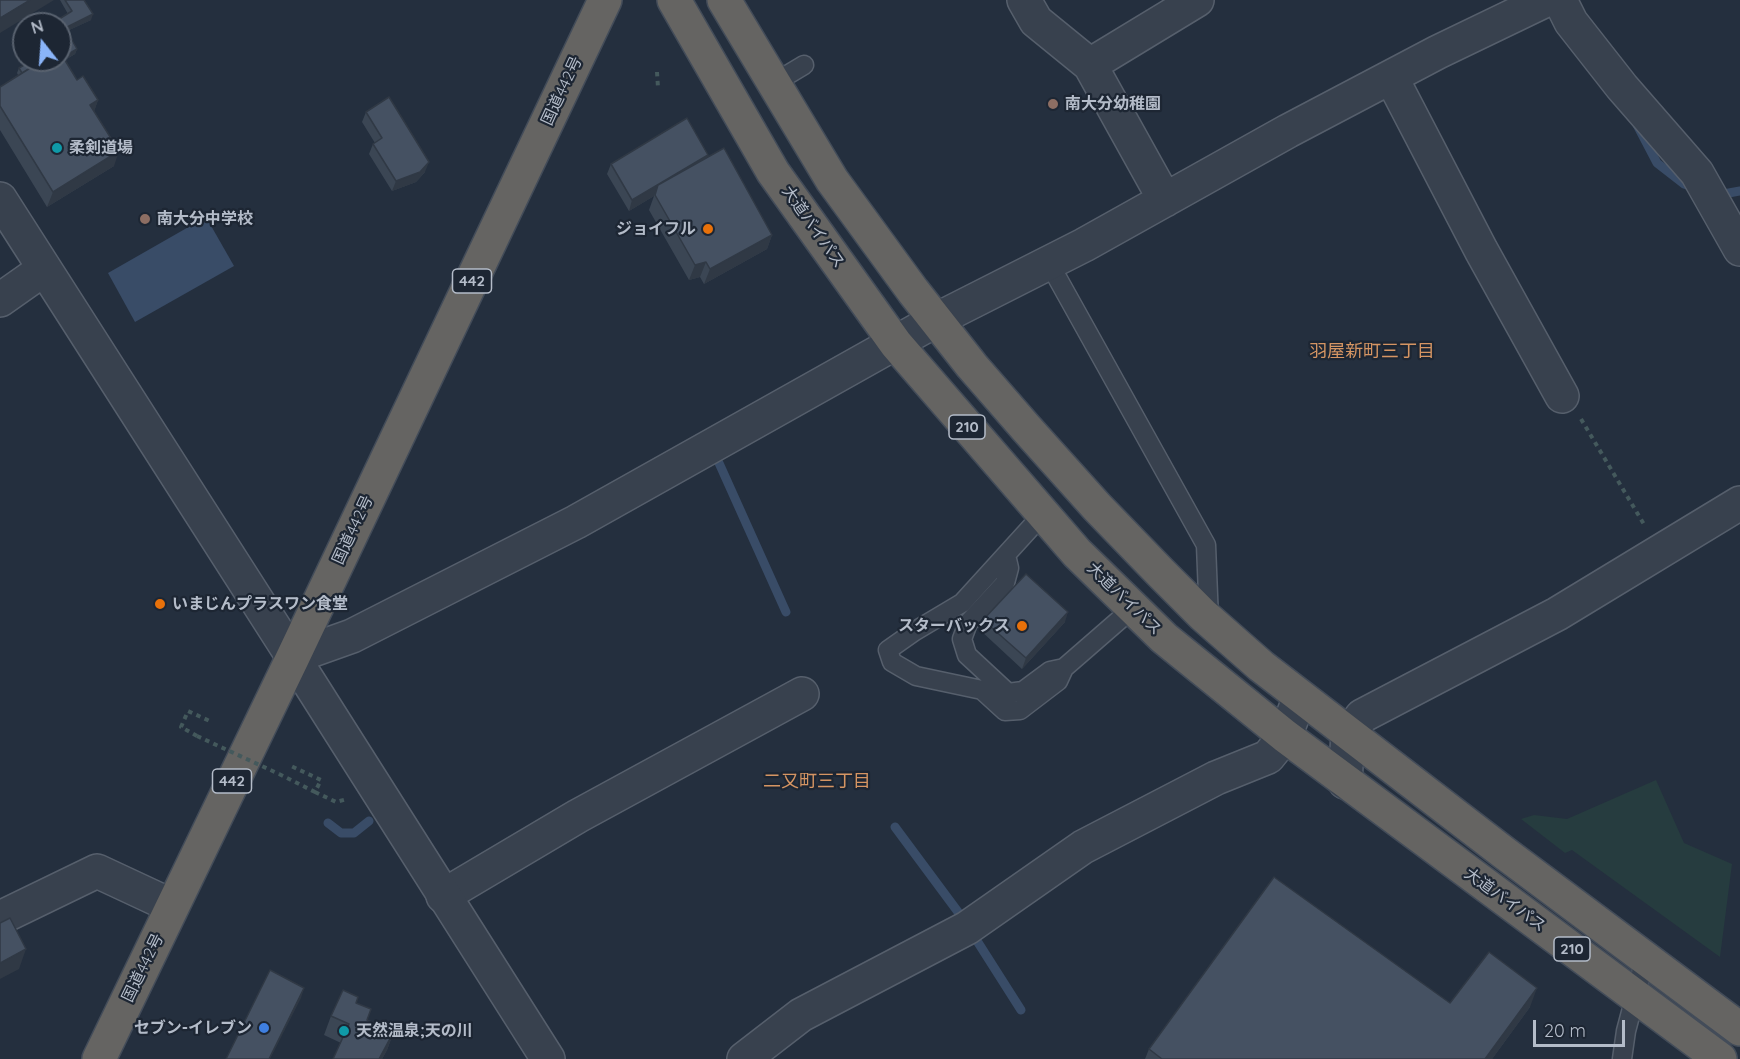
<!DOCTYPE html>
<html>
<head>
<meta charset="utf-8">
<style>
	body { margin:0 }
	#map { position:relative; width:1740px; height:1059px; overflow:hidden; background:#242f3e; font-family:Quicksand,sans-serif }
	canvas { display:block }
	.north { position:absolute; left:12px; top:12px; width:60px; height:60px; box-sizing:border-box; background:#1d2633; border:2px solid #59626f; border-radius:50%; rotate:343deg; font-size:16px; font-weight:700; line-height:24px; text-align:center; color:#b4bcc9 }
	.north::after { content:''; display:block; margin:auto; width:21px; height:27px; background:#8ab4f8; clip-path:polygon(50% 0,100% 100%,50% 72%,0 100%) }
	.scale { position:absolute; left:1533px; top:1020px; width:92px; height:27px; box-sizing:border-box; border:3px solid #b4bcc9; border-top:0; padding-left:8px; font-size:18px; line-height:21px; white-space:nowrap; color:#b4bcc9; -webkit-text-stroke:4px #1d2633; paint-order:stroke }
</style>
</head>
<body>
<div id="map">
<canvas width="1740" height="1059"></canvas>
<div class="north">N</div>
<div class="scale">20 m</div>
</div>
<script>
const context = document.querySelector('canvas').getContext('2d');
context.lineJoin = 'round';
function fillPath(path, color) { context.fillStyle = color; context.fill(path, 'evenodd'); }
const toPath = rows => new Path2D(rows.map(r => 'M' + r).join(''));
function stroke(path, color, width, dash) { context.strokeStyle = color; context.lineWidth = width; context.lineCap = dash ? 'butt' : 'round'; context.setLineDash(dash || []); context.stroke(path); }
function write(font, color, halo, rows, align = 'center') {
  context.font = font + ' Quicksand,"Noto Sans JP",sans-serif'; context.lineWidth = 4.5; context.setLineDash([]); context.textBaseline = 'middle'; context.strokeStyle = halo; context.fillStyle = color; for (const [text, x, y, turn = 0] of rows) {
    context.save(); context.translate(x, y); context.rotate((+turn || 0) * Math.PI / 180); context.textAlign = isNaN(turn) ? turn : align; if (halo) context.strokeText(text, 0, 0); context.fillText(text, 0, 0); context.restore();
  }
}
fillPath(toPath([
	[1656,780,1684,843,1732,864,1720,957,1572,850,1565,853,1521,819,1534,815,1567,819]
]), '#263c3f');
fillPath(toPath([
	[206,217,234,266,135,322,108,273]
]), '#394c67');
stroke(toPath([
	[1635,121,1657,163,1684,184,1693,187],
	[1718,195,1740,191],
	[719,463,786,612],
	[328,823,341,833,354,833,369,821],
	[895,827,964,920],
	[972,933,1021,1010]
]), '#394c67', 9);
const service = toPath([
	[774,83,804,65],
	[1049,263,1206,545,1209,620],
	[1043,514,962,603,915,631,888,650,892,662,916,676,982,690,1005,711,1020,710,1058,681,1064,668,1133,608],
	[1006,555,1009,568,1005,583,968,623,962,639,967,655,1008,693,1023,691,1050,671,1064,668],
	[1622,1059,1626,1031,1645,959]
]);
const minor = toPath([
	[1024,0,1036,21,1090,65,1165,200],
	[1560,0,1571,22,1622,87,1697,173,1740,249],
	[1090,65,1197,0],
	[1391,77,1481,250,1562,396],
	[0,199,293,657,352,636,576,522,936,320,1084,245,1288,131,1438,52,1546,0],
	[0,300,44,269],
	[1345,782,1348,734,1362,716,1557,614,1740,503],
	[443,896,578,816,802,694],
	[0,918,97,871,172,906],
	[744,1059,801,1015,967,928,1083,847,1216,778,1268,757,1285,736,1300,697]
]);
const tertiary = toPath([
	[293,657,548,1059]
]);
const trunk = toPath([
	[674,0,773,172,896,344,1077,553,1164,638,1285,736,1720,1059],
	[724,0,832,180,913,291,972,366,1026,428,1097,507,1160,572,1203,615,1261,666,1503,852,1740,1029],
	[99,1059,293,657,605,0]
]);
stroke(service, '#565f6c', 21);
stroke(minor, '#565f6c', 36);
stroke(tertiary, '#565f6c', 36);
stroke(trunk, '#434c59', 36);
stroke(toPath([
	[657,72,658,88],
	[1581,419,1645,526],
	[197,736,181,727,188,711,212,722],
	[279,774,315,792,321,780,291,766],
	[315,792,336,802,347,799]
]), '#44595c', 4, [4.5, 4.5]);
stroke(service, '#38414e', 18);
stroke(minor, '#38414e', 33);
stroke(tertiary, '#38414e', 33);
stroke(trunk, '#656462', 33);
stroke(toPath([
	[197,736,279,774]
]), '#44595c', 4, [4.5, 4.5]);
fillPath(toPath([
	[60,0,84,0,91,20,67,31,77,49,75,54,65,60,77,80,98,100,94,111,114,166,47,207,0,130,0,87,18,75,17,73,19,68,60,60,68,14],
	[366,112,425,172,416,182,392,191,369,154,373,144,375,143,362,122],
	[708,155,708,157,772,235,767,249,704,284,700,277,689,280,649,210,654,196,629,211,607,174,611,164],
	[983,620,1065,622,1022,669,980,630],
	[356,1003,371,1009,367,1020,394,1031,387,1050,382,1059,333,1059,341,1043,324,1035,331,1016],
	[1450,1003,1530,1007,1492,1059,1145,1059,1149,1049]
]), '#3b4654');
fillPath(toPath([
	[30,0,54,0,0,33,0,18],
	[93,14,91,20,63,33,65,28],
	[77,49,75,54,23,84,60,59],
	[98,100,93,115,90,105],
	[119,151,114,166,47,207,53,192],
	[429,162,425,172,416,182,392,191,396,181],
	[658,185,654,196,629,211,632,200],
	[772,235,767,249,704,284,710,269],
	[706,262,700,277,689,280,695,265],
	[1068,612,1065,622,1022,669,1026,658],
	[26,949,19,969,0,979,0,963],
	[304,988,301,998,270,1059,269,1059],
	[1537,988,1530,1007,1492,1059,1485,1059],
	[394,1031,387,1050,382,1059,379,1059]
]), '#303945');
const building = toPath([
	[0,0,30,0,0,18,0,0],
	[65,0,84,0,93,14,65,28,77,49,63,57,60,52,60,24,51,24,72,11,65,0],
	[60,52,77,80,83,76,98,100,90,105,119,151,53,192,0,106,0,87,43,60,60,60,60,52],
	[33,60,43,60,22,73,19,68,33,60],
	[389,97,429,162,420,172,396,181,373,144,382,138,366,112,389,97],
	[687,118,708,155,632,200,611,164,687,118],
	[724,148,772,235,710,269,706,262,695,265,655,195,658,185,724,148],
	[1026,574,1068,612,1026,658,983,620,1026,574],
	[1274,877,1450,1003,1489,952,1537,988,1485,1059,1162,1059,1149,1049,1274,877],
	[10,918,26,949,0,963,0,923,10,918],
	[270,970,304,988,269,1059,226,1059,270,970],
	[343,990,358,997,356,1003,371,1009,367,1020,394,1031,379,1059,333,1059,349,1024,331,1016,343,990]
]);
fillPath(building, '#455162');
stroke(building, '#303945', 1.5);
for (const [x, y, r, color] of [
	[1053,104,6,"#8d6e63"],
	[57,148,6,"#0f9aa8"],
	[145,219,6,"#8d6e63"],
	[708,229,6,"#e8710a"],
	[160,604,6,"#e8710a"],
	[1022,626,6,"#e8710a"],
	[264,1028,6,"#3f7fe0"],
	[344,1031,6,"#0f9aa8"]
]) { const dot = new Path2D(); dot.arc(x, y, r, 0, 2 * Math.PI); context.fillStyle = color; context.fill(dot); stroke(dot, '#1d2633', 2); }
for (const [x, y, w] of [
	[472,281,39],
	[967,427,36],
	[232,781,39],
	[1572,949,36]
]) { const box = new Path2D(); box.roundRect(x - w / 2, y - 12, w, 24, 4.5); context.fillStyle = '#1d2633'; context.fill(box); stroke(box, '#b4bcc9', 1.5); }
write('bold 15px', '#b4bcc9', null, [
	["442",472,281],
	["210",967,427],
	["442",232,781],
	["210",1572,949]
]);
write('16px', '#b4bcc9', '#1d2633', [
	["国道442号",562,91,-65],
	["大道バイパス",813,227,55],
	["国道442号",353,530,-65],
	["大道バイパス",1124,599,44],
	["大道バイパス",1505,900,36],
	["国道442号",143,968,-64]
]);
write('bold 16px', '#b4bcc9', '#1d2633', [
	["南大分幼稚園",1065,104],
	["柔剣道場",69,148],
	["南大分中学校",157,219],
	["ジョイフル",696,229,"right"],
	["いまじんプラスワン食堂",172,604],
	["スターバックス",1010,626,"right"],
	["セブン-イレブン",252,1028,"right"],
	["天然温泉;天の川",356,1031]
], 'left');
write('18px', '#d59563', '#1d2633', [
	["羽屋新町三丁目",1372,352],
	["二又町三丁目",817,782]
]);
</script>
</body>
</html>
